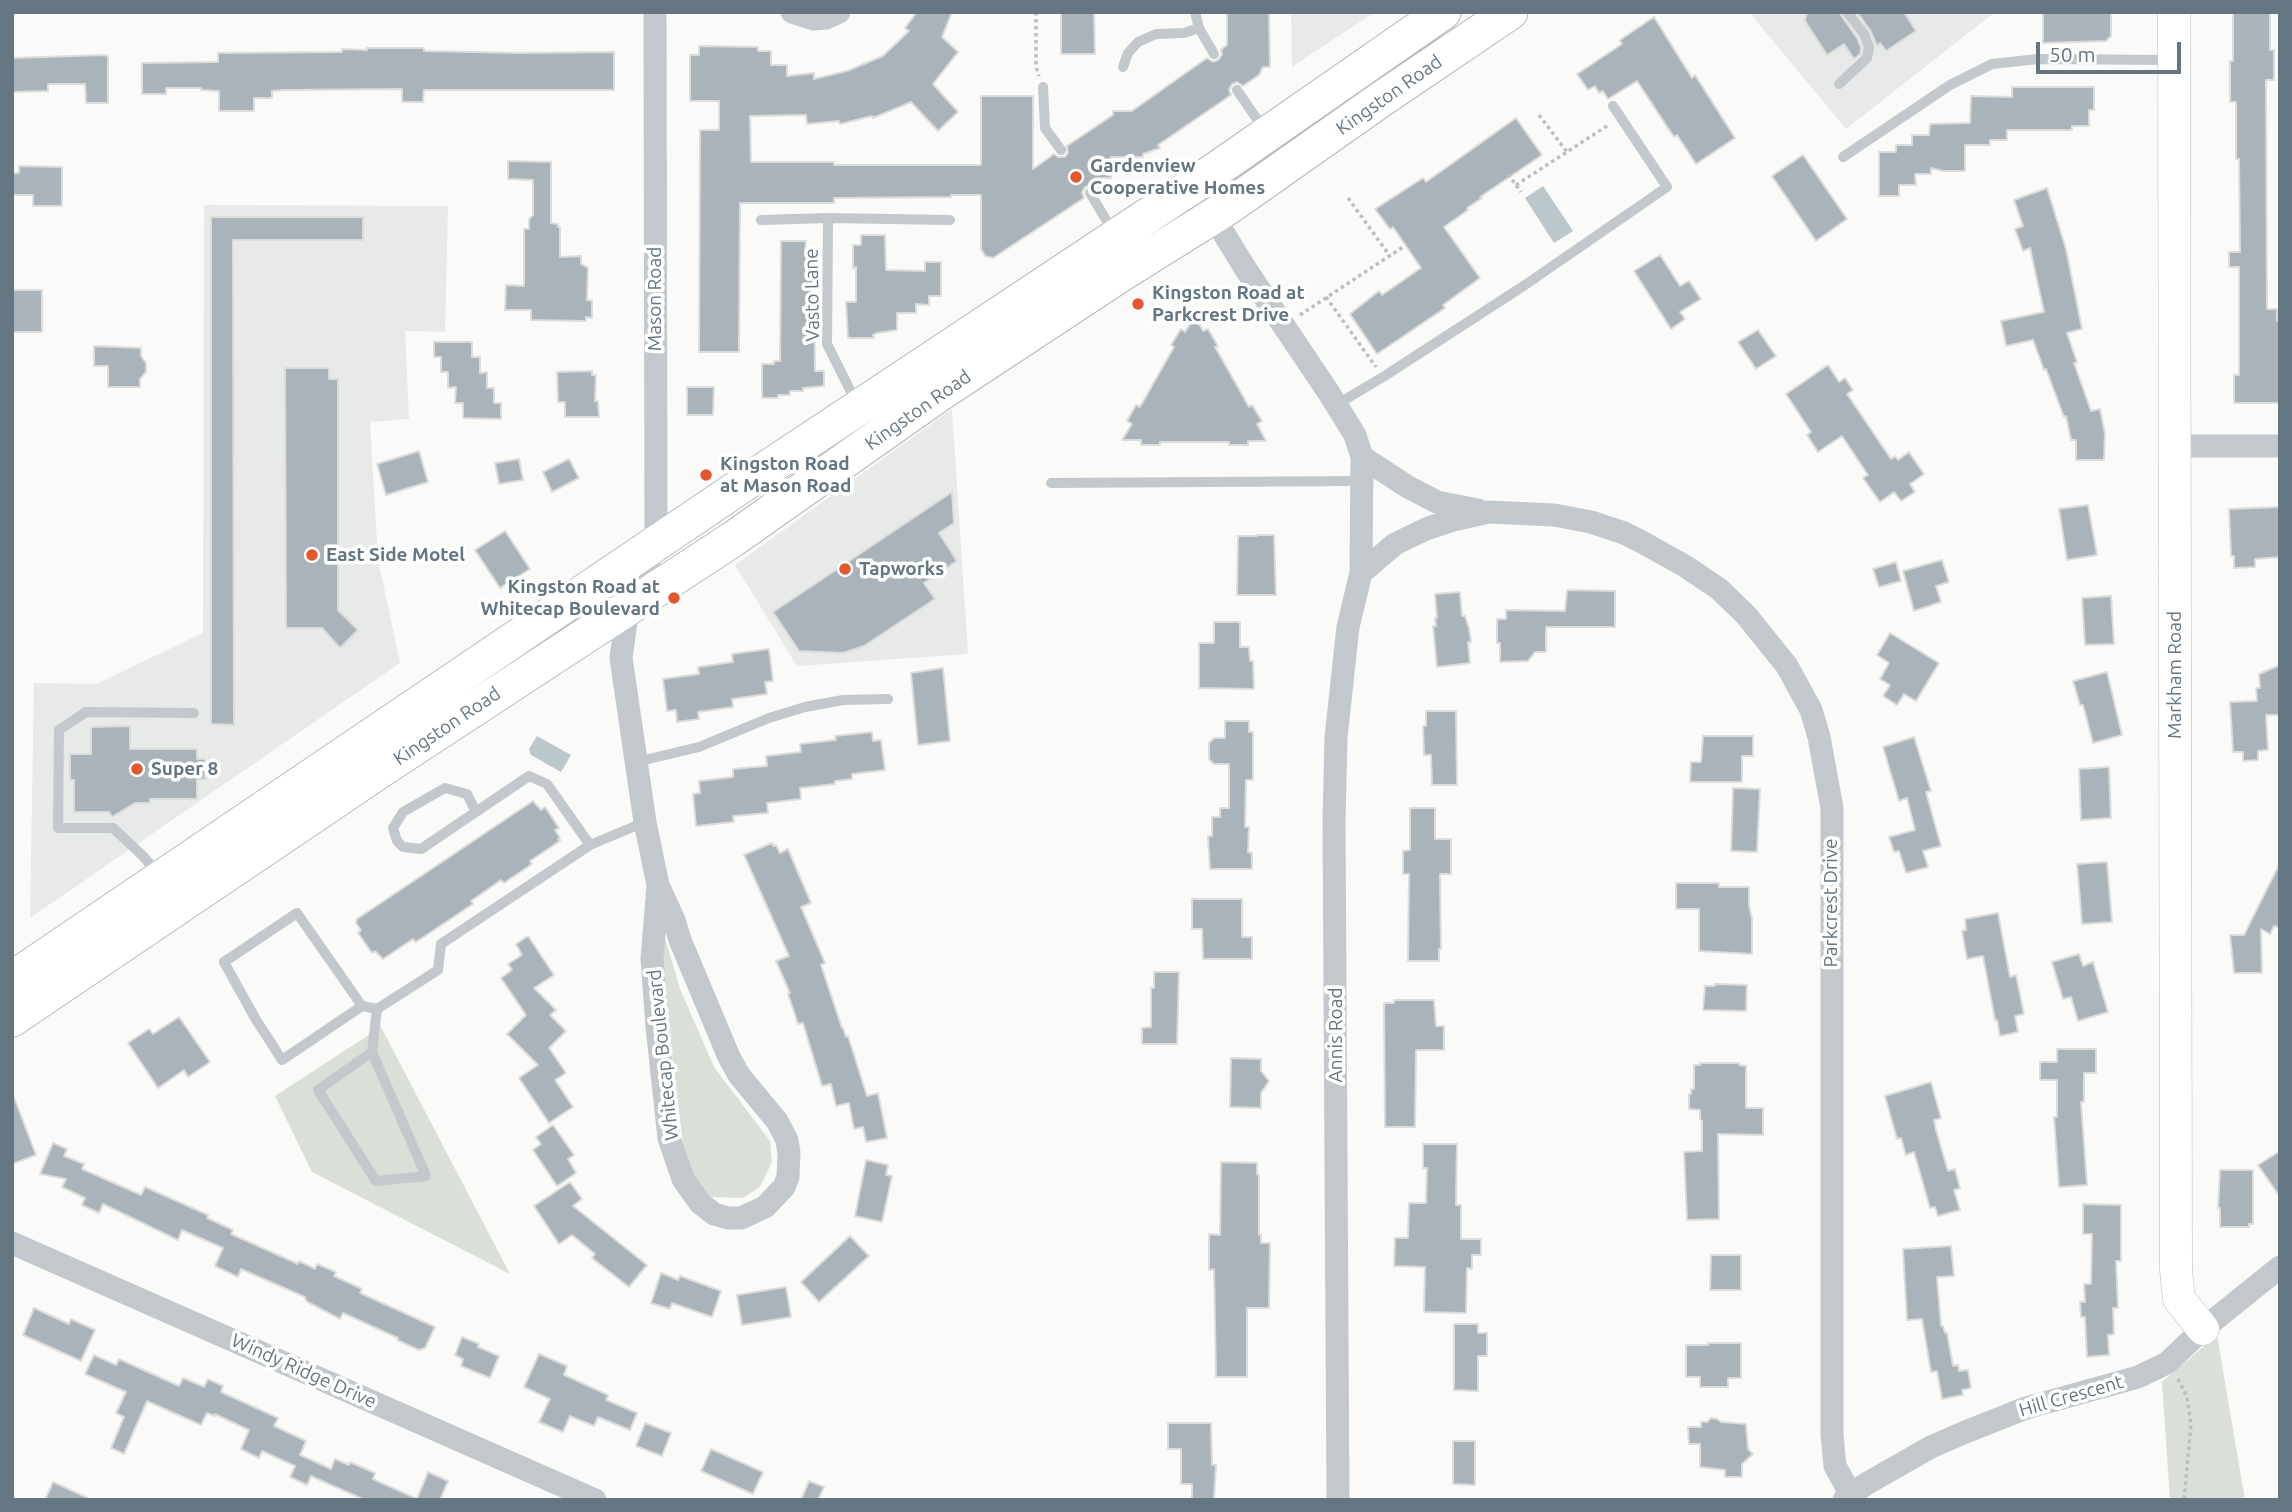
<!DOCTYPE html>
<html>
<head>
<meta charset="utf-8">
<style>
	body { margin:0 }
	#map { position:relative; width:2292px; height:1512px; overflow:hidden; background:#fafaf8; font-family:Ubuntu,sans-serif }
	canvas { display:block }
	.frame { position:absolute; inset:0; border:14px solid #657683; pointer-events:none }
	.scale { position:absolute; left:2036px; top:42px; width:145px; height:32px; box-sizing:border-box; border:4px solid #657683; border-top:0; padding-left:9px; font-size:21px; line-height:24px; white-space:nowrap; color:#657683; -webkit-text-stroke:5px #fff; paint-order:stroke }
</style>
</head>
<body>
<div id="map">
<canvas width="2292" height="1512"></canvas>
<div class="frame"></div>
<div class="scale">50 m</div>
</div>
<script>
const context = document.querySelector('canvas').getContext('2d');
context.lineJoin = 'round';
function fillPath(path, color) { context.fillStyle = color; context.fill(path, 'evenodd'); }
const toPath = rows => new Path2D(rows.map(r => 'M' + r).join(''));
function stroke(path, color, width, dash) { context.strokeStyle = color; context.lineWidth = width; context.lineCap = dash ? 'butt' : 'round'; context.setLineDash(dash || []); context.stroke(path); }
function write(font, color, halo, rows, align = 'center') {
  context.font = font + ' Ubuntu,sans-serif'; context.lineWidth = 7; context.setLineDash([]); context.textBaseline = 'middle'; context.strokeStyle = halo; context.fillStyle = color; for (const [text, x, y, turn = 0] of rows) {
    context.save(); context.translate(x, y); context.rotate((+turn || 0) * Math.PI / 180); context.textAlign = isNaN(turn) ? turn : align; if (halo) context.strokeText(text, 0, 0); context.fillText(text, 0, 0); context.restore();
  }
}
fillPath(toPath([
	[1291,12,1375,12,1292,67],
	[1749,12,1995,12,1846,129],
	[204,205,448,206,445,332,405,331,409,419,370,422,378,559,400,663,30,918,34,683,96,684,203,633],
	[952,409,968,654,797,666,735,565]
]), '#e8e9e9');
fillPath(toPath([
	[657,911,680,989,714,1067,770,1141,772,1162,760,1187,743,1198,709,1197,687,1175,657,935],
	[381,1027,510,1274,312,1172,275,1096],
	[2217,1335,2245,1500,2170,1500,2162,1382]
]), '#dadfd7');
fillPath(toPath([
	[1543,186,1573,231,1554,243,1525,198],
	[537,736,571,755,561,772,531,755,529,749]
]), '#bbc7cb');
const building = toPath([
	[917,12,952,12,942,37,958,52,933,84,958,112,938,131,911,102,873,118,872,116,840,124,839,121,807,124,806,115,750,116,751,162,834,162,834,165,981,165,981,96,1033,96,1033,169,1054,154,1058,157,1065,157,1068,153,1067,146,1113,115,1113,111,1132,111,1207,58,1213,62,1218,60,1222,55,1221,50,1227,45,1227,12,1269,12,1270,67,1263,67,1259,75,1243,86,1237,82,1232,84,1229,90,1231,95,1158,145,1160,148,1143,154,1143,157,1111,157,1111,178,1103,178,1102,185,1097,189,1091,185,1085,187,1082,192,1084,198,993,258,985,256,981,249,981,195,951,195,951,197,834,198,834,203,740,203,739,352,699,352,700,130,719,130,719,101,690,101,690,55,699,55,699,46,758,47,758,51,771,51,771,65,787,65,787,76,814,73,814,79,847,71,883,56,909,31,905,28,917,12],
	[1061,12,1094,12,1095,54,1061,54,1061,12],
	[1807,12,1839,12,1857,38,1861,48,1860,54,1854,59,1844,44,1827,55,1805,21,1807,12],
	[1857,12,1904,12,1916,31,1886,51,1880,43,1877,46,1870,30,1857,12],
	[2043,12,2111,12,2111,36,2106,41,2043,43,2043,12],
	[2233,12,2270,12,2270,50,2274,50,2274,80,2266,80,2267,309,2277,309,2277,321,2280,321,2280,403,2234,403,2234,375,2239,375,2239,267,2229,267,2229,252,2240,252,2239,159,2236,159,2236,102,2230,102,2230,61,2233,61,2233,12],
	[1654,17,1692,78,1695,75,1735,138,1696,164,1677,135,1674,137,1637,81,1608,99,1603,91,1599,93,1595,86,1588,90,1577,74,1622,44,1620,40,1654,17],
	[367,48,424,48,424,51,519,53,614,52,614,90,424,90,423,102,402,102,402,89,284,90,272,91,272,98,254,98,254,111,219,111,219,91,201,90,201,88,166,88,166,94,142,94,142,63,218,62,218,53,342,52,342,49,367,50,367,48],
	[104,55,108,56,108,103,86,103,85,84,48,84,48,91,12,92,12,58,104,55],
	[2012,87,2094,87,2094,110,2089,110,2089,126,2072,126,2072,130,2007,130,2007,140,1990,140,1990,145,1965,145,1965,171,1943,171,1931,168,1931,174,1915,174,1916,185,1899,185,1899,196,1879,196,1879,152,1896,152,1896,145,1912,145,1912,135,1929,135,1930,124,1970,123,1971,96,2012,97,2012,87],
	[1516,118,1542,155,1480,197,1482,198,1467,208,1468,210,1444,227,1480,278,1443,305,1445,308,1377,354,1350,314,1379,291,1382,295,1421,268,1393,227,1390,229,1375,209,1423,178,1426,182,1516,118],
	[1803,155,1847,219,1816,241,1772,176,1803,155],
	[508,161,551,162,551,223,558,224,558,227,560,227,560,257,581,256,581,264,588,268,587,300,592,301,592,318,586,317,586,321,531,320,531,310,505,310,506,285,524,286,524,229,529,229,529,219,533,215,533,180,508,179,508,161],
	[19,166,62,167,62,206,33,206,33,195,12,195,12,173,19,173,19,166],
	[2047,188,2066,249,2082,329,2067,333,2077,362,2074,363,2091,411,2100,409,2105,434,2104,460,2076,460,2076,440,2071,440,2066,416,2064,417,2046,369,2044,370,2033,340,2006,346,2001,321,2044,312,2030,248,2023,251,2015,229,2023,226,2014,200,2047,188],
	[211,217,363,217,363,240,233,240,234,725,211,724,211,217],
	[861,235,885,235,886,270,925,271,925,262,941,262,941,296,929,296,929,305,916,304,916,313,897,313,897,330,877,333,873,335,874,338,848,338,846,302,856,302,856,267,853,268,853,245,861,245,861,235],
	[781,241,806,241,805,251,814,251,815,371,824,371,824,386,803,388,803,391,790,391,790,395,778,395,778,398,762,398,762,364,774,364,774,361,780,361,781,241],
	[1660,255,1680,286,1689,281,1701,299,1680,312,1685,319,1671,329,1634,271,1660,255],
	[12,290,42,290,42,332,12,332,12,290],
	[1195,316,1203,331,1208,329,1218,346,1215,347,1249,407,1252,405,1262,421,1257,424,1266,441,1248,441,1248,445,1229,445,1229,442,1160,442,1160,445,1141,445,1141,440,1122,440,1132,424,1127,421,1136,405,1140,407,1174,347,1171,345,1181,329,1185,332,1195,316],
	[1758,330,1776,356,1756,369,1738,342,1758,330],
	[434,342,472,342,472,357,480,357,480,373,487,372,487,388,494,388,494,403,501,403,501,419,463,418,463,403,455,403,456,387,448,388,448,372,441,372,441,357,434,357,434,342],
	[94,346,141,348,141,356,146,363,146,372,140,379,140,387,108,387,108,366,94,366,94,346],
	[1828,365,1839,382,1845,378,1853,390,1847,394,1891,459,1895,456,1898,460,1909,452,1924,474,1910,484,1915,492,1901,501,1894,492,1880,502,1863,478,1868,475,1842,436,1818,452,1807,435,1811,432,1786,394,1828,365],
	[285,368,329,368,329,379,338,379,338,610,358,630,340,648,322,628,286,628,285,368],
	[592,371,592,375,596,375,595,401,598,401,599,417,565,417,565,402,558,402,557,372,592,371],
	[687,387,714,387,713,415,687,415,687,387],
	[419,451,428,482,386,495,377,464,419,451],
	[519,459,523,480,499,484,495,463,519,459],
	[569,459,579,478,552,492,543,472,569,459],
	[952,492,954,523,939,533,957,561,924,583,935,599,864,646,843,653,799,651,773,612,952,492],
	[2088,505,2097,555,2067,560,2059,509,2088,505],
	[2280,507,2280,557,2255,559,2255,567,2234,568,2234,556,2231,556,2229,509,2280,507],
	[505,531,530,569,500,588,475,550,505,531],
	[1257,535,1274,535,1276,595,1237,595,1238,536,1257,536,1257,535],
	[1942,560,1949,582,1936,586,1941,602,1914,611,1903,571,1942,560],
	[1896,562,1901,581,1879,587,1873,569,1896,562],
	[1567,590,1615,591,1615,627,1546,627,1546,652,1535,652,1528,661,1500,662,1500,643,1497,643,1497,619,1506,619,1506,610,1565,611,1567,590],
	[1460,592,1462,616,1465,616,1469,628,1471,642,1468,642,1470,663,1437,667,1433,626,1436,626,1435,618,1437,618,1435,594,1460,592],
	[2111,596,2114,644,2085,645,2082,598,2111,596],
	[1214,622,1240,622,1240,647,1249,647,1250,661,1253,661,1254,689,1199,688,1199,643,1214,643,1214,622],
	[1890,633,1939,663,1916,701,1904,694,1897,705,1883,696,1890,685,1880,679,1889,663,1877,655,1890,633],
	[769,649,773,681,765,682,767,694,732,699,733,707,698,712,699,719,677,722,676,710,667,711,663,679,699,674,698,667,733,662,732,654,769,649],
	[2280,665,2280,715,2266,715,2268,750,2258,751,2258,760,2243,761,2243,752,2233,752,2230,702,2257,701,2256,688,2260,688,2259,674,2280,665],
	[943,668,950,741,918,745,911,673,943,668],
	[2107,672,2122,735,2093,743,2083,705,2080,705,2073,681,2107,672],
	[1426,711,1456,711,1457,785,1432,785,1431,755,1424,755,1423,726,1426,726,1426,711],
	[1225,721,1249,721,1249,732,1253,732,1253,780,1246,780,1245,827,1249,827,1248,852,1252,853,1252,869,1210,869,1208,836,1212,836,1212,817,1220,817,1220,808,1229,808,1229,764,1214,764,1209,759,1209,743,1214,738,1225,738,1225,721],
	[130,726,130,749,197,749,197,759,205,759,205,779,197,780,197,799,150,799,150,803,135,803,112,817,109,812,74,812,74,780,70,780,70,754,91,754,91,727,130,726],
	[872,732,873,741,881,740,885,770,852,774,852,779,835,781,835,784,800,788,801,799,767,803,768,813,733,816,734,822,696,826,693,794,700,793,699,781,733,777,733,769,767,766,766,756,801,752,800,744,836,740,835,736,872,732],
	[1703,736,1753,736,1753,756,1742,756,1742,782,1690,782,1691,762,1701,762,1703,736],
	[1914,737,1931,791,1926,792,1941,846,1923,851,1928,867,1906,873,1899,851,1894,852,1889,837,1915,830,1907,798,1899,801,1883,747,1914,737],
	[2109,767,2111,818,2081,820,2079,769,2109,767],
	[1733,788,1760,789,1757,852,1731,851,1733,788],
	[533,801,541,810,545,807,559,828,555,830,560,838,558,839,560,841,530,861,532,864,504,883,501,880,471,901,473,904,416,942,413,939,383,959,375,951,372,953,358,933,361,930,356,923,357,919,533,801],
	[1410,808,1435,808,1435,839,1451,839,1451,874,1440,874,1441,949,1439,949,1439,961,1408,961,1409,874,1403,874,1403,851,1410,850,1410,808],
	[772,843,773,846,776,845,780,853,788,849,811,903,801,907,825,963,821,965,842,1028,843,1028,846,1037,848,1036,867,1096,878,1093,887,1138,866,1142,863,1127,854,1129,849,1103,836,1106,831,1084,822,1086,803,1023,798,1024,788,994,790,993,776,961,789,956,744,855,772,843],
	[2107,862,2112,922,2082,924,2077,864,2107,862],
	[2280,863,2280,928,2274,926,2270,934,2261,929,2262,973,2234,973,2230,935,2244,935,2280,863],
	[1676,883,1719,883,1719,887,1749,887,1749,905,1752,919,1752,954,1699,951,1699,909,1676,909,1676,883],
	[1192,899,1242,899,1242,937,1252,937,1252,959,1203,959,1202,929,1192,929,1192,899],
	[1998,913,2010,977,2016,975,2024,1014,2015,1016,2018,1032,2000,1036,1997,1020,1995,1020,1983,956,1967,959,1962,931,1966,930,1965,919,1998,913],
	[528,936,554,975,534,988,556,1010,550,1015,566,1031,549,1048,566,1073,555,1080,573,1107,549,1123,519,1078,538,1065,507,1034,526,1015,501,978,512,970,508,964,522,955,516,944,528,936],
	[2079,954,2083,966,2093,962,2108,1012,2078,1021,2071,997,2063,999,2052,962,2079,954],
	[1154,972,1179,972,1177,1044,1142,1044,1142,1028,1151,1027,1151,988,1154,988,1154,972],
	[1715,984,1747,985,1746,1011,1703,1010,1705,986,1715,986,1715,984],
	[1394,1000,1434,1000,1436,1026,1444,1026,1444,1050,1416,1050,1415,1127,1385,1127,1384,1003,1394,1003,1394,1000],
	[179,1017,210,1062,188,1077,184,1070,158,1088,128,1043,149,1029,153,1034,179,1017],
	[2057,1049,2096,1049,2096,1073,2084,1073,2084,1102,2081,1102,2087,1185,2059,1187,2054,1117,2057,1117,2057,1080,2040,1080,2040,1062,2057,1062,2057,1049],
	[1231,1058,1261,1059,1261,1071,1269,1081,1261,1093,1261,1108,1230,1107,1231,1058],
	[1700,1063,1739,1063,1739,1065,1746,1066,1746,1108,1763,1108,1763,1135,1718,1134,1719,1219,1687,1220,1684,1152,1702,1151,1702,1121,1700,1119,1700,1110,1689,1109,1689,1094,1691,1094,1691,1089,1694,1089,1694,1065,1700,1065,1700,1063],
	[1931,1082,1941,1118,1934,1120,1936,1130,1948,1171,1955,1169,1960,1188,1954,1190,1960,1210,1938,1216,1935,1207,1930,1208,1914,1152,1906,1155,1901,1138,1897,1139,1885,1096,1931,1082],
	[14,1097,36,1155,12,1164,12,1098,14,1097],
	[553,1125,574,1155,568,1159,576,1173,557,1186,533,1150,541,1144,536,1137,553,1125],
	[53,1143,67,1149,64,1156,84,1164,82,1169,141,1195,145,1187,208,1215,207,1218,233,1230,231,1234,298,1264,299,1261,315,1269,317,1264,336,1272,334,1276,362,1289,360,1293,435,1327,425,1348,419,1350,397,1340,398,1338,343,1313,340,1319,306,1301,305,1297,241,1269,238,1277,215,1266,223,1248,182,1230,178,1240,103,1204,99,1213,82,1205,85,1198,62,1187,66,1179,40,1174,53,1143],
	[1423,1144,1457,1144,1456,1205,1461,1205,1461,1239,1481,1239,1481,1255,1472,1255,1472,1269,1467,1268,1466,1313,1424,1312,1425,1267,1394,1266,1395,1238,1408,1238,1409,1203,1426,1203,1427,1168,1423,1168,1423,1144],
	[2280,1151,2280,1197,2258,1165,2280,1151],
	[866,1160,888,1165,886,1175,892,1176,882,1222,855,1216,866,1160],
	[1221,1162,1257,1163,1257,1174,1259,1175,1259,1235,1261,1235,1261,1243,1270,1243,1269,1308,1247,1308,1247,1377,1216,1377,1214,1269,1209,1270,1209,1234,1220,1235,1221,1162],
	[2220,1170,2253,1170,2253,1224,2249,1224,2249,1227,2220,1227,2220,1208,2218,1208,2220,1170],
	[570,1182,582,1199,573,1206,647,1265,629,1287,592,1258,595,1254,572,1235,559,1244,534,1206,570,1182],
	[2083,1204,2121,1205,2121,1261,2116,1261,2118,1308,2113,1308,2114,1334,2108,1335,2109,1355,2087,1357,2085,1317,2081,1317,2080,1302,2085,1302,2084,1284,2091,1284,2092,1234,2083,1234,2083,1204],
	[850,1236,869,1256,819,1302,801,1282,850,1236],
	[1951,1246,1954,1276,1937,1277,1941,1326,1943,1326,1945,1333,1947,1333,1953,1366,1958,1365,1959,1371,1968,1370,1971,1388,1962,1390,1963,1395,1942,1399,1937,1371,1931,1372,1922,1319,1907,1320,1903,1249,1951,1246],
	[1711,1255,1741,1255,1741,1290,1710,1290,1711,1255],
	[661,1273,678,1280,680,1276,721,1291,712,1317,672,1303,670,1309,651,1303,661,1273],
	[786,1287,791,1317,742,1325,737,1295,786,1287],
	[34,1308,69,1324,71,1319,95,1330,81,1361,23,1335,34,1308],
	[1454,1324,1478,1324,1478,1333,1487,1333,1487,1356,1478,1356,1478,1391,1454,1390,1454,1324],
	[462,1337,479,1344,478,1347,499,1356,490,1378,461,1366,463,1359,455,1355,462,1337],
	[1708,1343,1741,1343,1741,1378,1728,1378,1728,1387,1700,1387,1700,1377,1686,1377,1686,1345,1708,1345,1708,1343],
	[539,1354,567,1366,564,1375,608,1395,606,1400,637,1413,630,1430,598,1417,594,1426,570,1416,563,1432,539,1422,550,1399,524,1387,539,1354],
	[94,1355,116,1365,119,1359,179,1386,183,1378,204,1387,208,1379,223,1386,221,1392,278,1418,274,1426,306,1441,300,1455,331,1469,335,1459,349,1465,350,1462,375,1473,373,1479,417,1499,428,1472,448,1481,440,1500,365,1500,311,1476,307,1485,290,1477,295,1466,262,1451,259,1458,241,1449,249,1430,215,1414,215,1416,207,1413,201,1425,147,1401,124,1454,111,1448,124,1417,116,1413,126,1392,85,1374,94,1355],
	[1711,1418,1717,1419,1721,1422,1746,1424,1748,1449,1753,1454,1742,1464,1742,1477,1725,1477,1725,1470,1700,1467,1700,1444,1689,1444,1688,1427,1701,1427,1701,1422,1707,1422,1711,1418],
	[645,1423,671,1433,662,1456,636,1446,645,1423],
	[1168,1423,1211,1423,1212,1465,1216,1465,1214,1500,1192,1500,1192,1484,1181,1484,1181,1449,1168,1449,1168,1423],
	[1453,1441,1475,1441,1475,1485,1453,1484,1453,1441],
	[711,1449,763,1472,753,1494,701,1471,711,1449],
	[809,1481,824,1487,818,1500,801,1500,809,1481],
	[53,1482,92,1500,45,1500,53,1482]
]);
fillPath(building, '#aab3b9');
stroke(building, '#dcdcda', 2);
const secondary = toPath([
	[2174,12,2176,1270,2179,1299,2203,1329]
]);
const primary = toPath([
	[12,979,751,479,1194,185,1443,12],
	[12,1019,388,765,733,539,939,394,1121,274,1228,207,1380,100,1510,12]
]);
stroke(secondary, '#b3babf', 33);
stroke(primary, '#b5babe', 37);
stroke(toPath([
	[1036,12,1036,67,1039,76],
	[1539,115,1567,152],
	[1508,174,1521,192],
	[1516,185,1610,124],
	[1348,198,1390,256],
	[1326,297,1376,367],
	[1300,315,1403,247],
	[2178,1379,2187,1397,2191,1424,2184,1500]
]), '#bbbfc2', 3.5, [3.5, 3.5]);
stroke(toPath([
	[1195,12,1199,28],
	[1123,67,1128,53,1138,42,1156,34,1184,33,1199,28,1214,54],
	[1839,84,1867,58,1869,47,1864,34,1847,12],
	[1043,87,1045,128,1061,150],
	[1237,90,1265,131],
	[1843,157,1950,85,1992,64,2038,59,2170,60],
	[1090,193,1114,233],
	[828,218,827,344,857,404],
	[761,220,828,218,950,220],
	[1336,405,1383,377,1525,285,1667,187,1613,106],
	[1051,483,1362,481],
	[636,762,699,747,769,718,805,707,843,700,888,699],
	[476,812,467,794,445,788,403,812,393,828,397,841,403,847,421,849,529,776,547,784,590,845],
	[159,875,143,856,113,828,58,828,59,730,86,712,194,713],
	[362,1006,297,913,224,962,255,1018,282,1060,362,1006,377,1009,438,970,441,944,590,845,645,822],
	[372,1052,426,1176,376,1181,318,1090,372,1052,377,1009]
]), '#c3c8cc', 10);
stroke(toPath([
	[655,12,656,543,626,622,621,658,645,822,658,885,674,920,680,940,729,1057,739,1075,777,1121,787,1140,789,1153,788,1177,784,1187,765,1207,741,1218,728,1218,714,1214,700,1203,683,1179,669,1138,657,1027,652,959,658,885],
	[792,12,814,19,826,18,839,12],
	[1194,185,1245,268,1329,393,1355,435,1362,457,1361,573,1348,627,1336,737,1334,821,1338,1500],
	[2175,446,2280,446],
	[1362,457,1408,487,1437,502,1478,510],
	[1361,573,1395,544,1426,529,1453,520,1489,512,1554,515,1591,522,1624,533,1640,541,1685,566,1719,589,1746,615,1787,666,1811,710,1819,737,1832,808,1832,1435,1835,1466,1851,1495],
	[12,1243,595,1500],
	[1844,1500,1866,1484,1931,1447,1963,1433,2026,1408,2138,1377,2167,1363,2203,1329,2280,1267]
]), '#c3c8cc', 23);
stroke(secondary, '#fff', 32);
stroke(primary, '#fff', 35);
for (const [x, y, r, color] of [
	[1076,177,7,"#e4572e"],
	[1138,304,7,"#e4572e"],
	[706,475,7,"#e4572e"],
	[312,555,7,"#e4572e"],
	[845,569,7,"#e4572e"],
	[674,598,7,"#e4572e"],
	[137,769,7,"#e4572e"]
]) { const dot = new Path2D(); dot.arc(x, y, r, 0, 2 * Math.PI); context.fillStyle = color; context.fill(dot); stroke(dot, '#fff', 2.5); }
write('19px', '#657683', '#fff', [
	["Kingston Road",1389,95,-35],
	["Vasto Lane",812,295,-91],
	["Mason Road",655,299,-90],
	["Kingston Road",918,410,-35],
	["Markham Road",2175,675,-90],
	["Kingston Road",447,726,-34],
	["Parkcrest Drive",1831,903,-90],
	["Annis Road",1336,1035,-90],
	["Whitecap Boulevard",663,1055,-96],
	["Windy Ridge Drive",304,1371,24],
	["Hill Crescent",2071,1396,-16]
]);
write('bold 19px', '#657683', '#fff', [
	["Gardenview",1090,166],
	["Cooperative Homes",1090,188],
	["Kingston Road at",1152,293],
	["Parkcrest Drive",1152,315],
	["Kingston Road",720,464],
	["at Mason Road",720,486],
	["East Side Motel",326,555],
	["Tapworks",859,569],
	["Kingston Road at",660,587,"right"],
	["Whitecap Boulevard",660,609,"right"],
	["Super 8",151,769]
], 'left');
</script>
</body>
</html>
